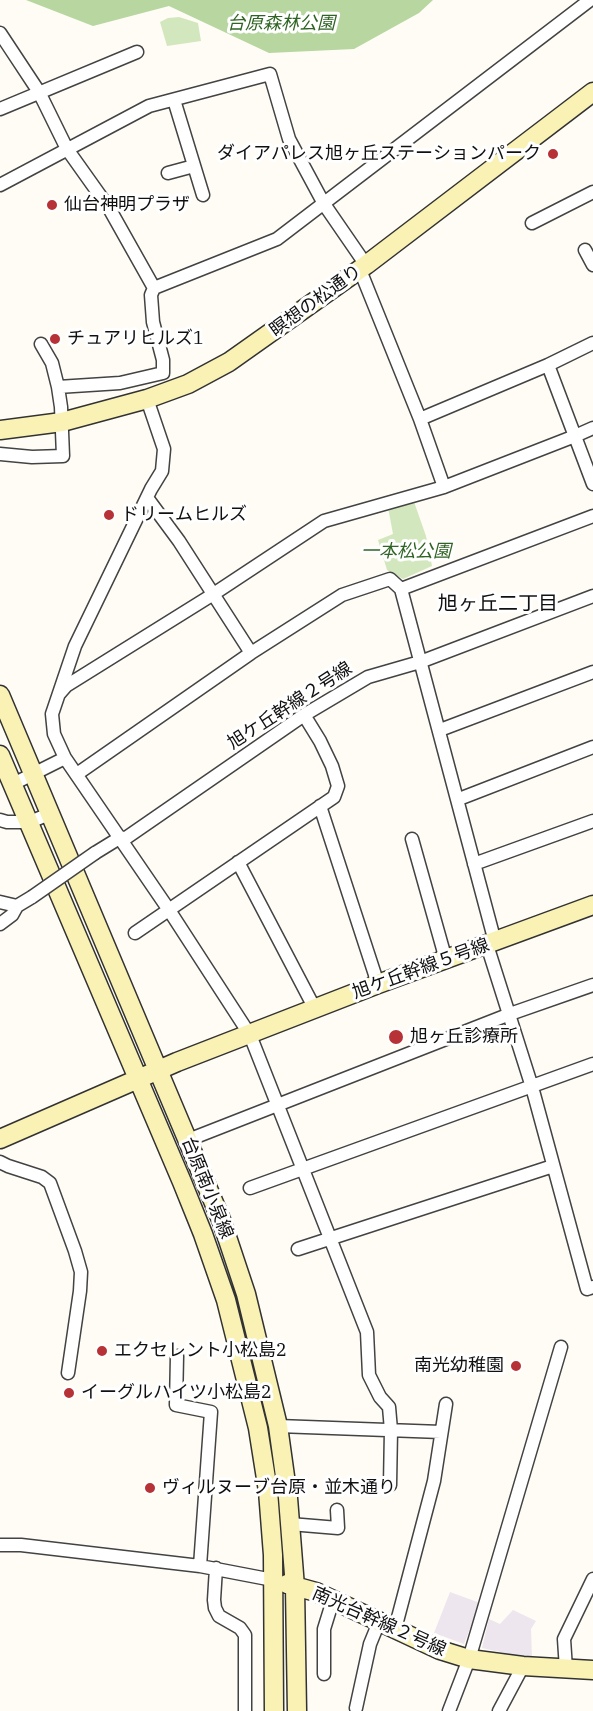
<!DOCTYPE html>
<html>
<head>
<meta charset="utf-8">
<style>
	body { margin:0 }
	canvas { display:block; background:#fefcf4 }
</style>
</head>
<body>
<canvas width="593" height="1711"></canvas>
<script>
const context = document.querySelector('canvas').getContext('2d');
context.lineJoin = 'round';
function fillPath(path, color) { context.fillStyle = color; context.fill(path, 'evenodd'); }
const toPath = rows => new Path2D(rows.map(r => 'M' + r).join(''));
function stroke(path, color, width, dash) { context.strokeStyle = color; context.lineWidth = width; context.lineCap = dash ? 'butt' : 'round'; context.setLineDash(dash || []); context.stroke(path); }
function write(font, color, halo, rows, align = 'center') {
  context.font = font + ' "IBM Plex Serif","Noto Sans JP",serif'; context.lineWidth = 6; context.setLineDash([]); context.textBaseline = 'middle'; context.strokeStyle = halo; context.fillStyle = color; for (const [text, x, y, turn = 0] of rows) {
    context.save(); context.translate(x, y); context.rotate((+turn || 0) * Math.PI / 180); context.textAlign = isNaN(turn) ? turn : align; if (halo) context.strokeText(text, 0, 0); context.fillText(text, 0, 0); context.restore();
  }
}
fillPath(toPath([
	[450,1592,480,1603,464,1644,434,1633],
	[513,1610,536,1621,531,1629,532,1659,482,1648,489,1619,500,1624]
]), '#ede6ee');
fillPath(toPath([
	[179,17,198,23,201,41,167,46,160,22,168,18],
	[412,496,426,536,432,566,403,579,387,570,378,540,393,534,387,502]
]), '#d3e7bf');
fillPath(toPath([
	[26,0,433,0,419,13,354,49,269,53,169,6,93,26]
]), '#b7d6a0');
const street = toPath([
	[0,33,39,92,67,149,109,208,154,288],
	[174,100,203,195],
	[0,109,137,52],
	[168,173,194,166],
	[0,185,149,106,270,74,289,139,324,204,366,265],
	[532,223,593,192],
	[585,250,593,265],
	[360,270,420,419,444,487],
	[41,344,52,363,58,387],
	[548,365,593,484],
	[147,399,164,449,162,471,151,489,75,646,52,714,54,734,65,758,169,910,250,1035,367,1332,369,1375,380,1397,389,1407,391,1430,390,1485],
	[420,419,548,365,593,343],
	[0,454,32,457,63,456,61,407,58,387,120,383,163,373,163,360,153,322,151,295,154,288,277,239,590,0],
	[148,499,179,541,251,653],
	[59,694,66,686,212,595,324,521,444,487,575,436,593,428],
	[440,730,593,672],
	[77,774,251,653,342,595,390,579,401,589],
	[13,784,65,758],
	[459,799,593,747],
	[320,806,378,984],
	[0,820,7,822,30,822,49,814],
	[412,839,446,960],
	[123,840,304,715,368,677,420,662,593,596],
	[95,853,121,837],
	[238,862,315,1009],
	[474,864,593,821],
	[0,902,17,906],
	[0,924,12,915,17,906,32,897],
	[135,933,334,797,338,786,332,766,320,741,304,715],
	[495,942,401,589,593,516],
	[487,945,532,1087,587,1289,593,1287],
	[188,1140,510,1014,593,985],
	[0,1162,8,1166,42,1177,50,1183,75,1251,81,1272,80,1291,68,1373],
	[250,1188,593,1064],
	[298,1249,553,1166],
	[177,1356,176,1405,211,1412,200,1566],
	[278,1426,441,1432],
	[290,1524,338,1528,337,1510],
	[0,1545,21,1545,200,1566,273,1580],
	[216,1568,214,1600,215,1608,219,1616,240,1628,245,1635,245,1711],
	[395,1629,434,1481,446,1404],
	[566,1669,564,1639,593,1579],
	[324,1674,324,1629,333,1600],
	[356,1708,370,1644,379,1622],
	[449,1711,469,1659,561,1347],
	[499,1711,523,1666]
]);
const secondary = toPath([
	[0,430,62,422,147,399,188,384,229,362,366,265,593,92],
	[0,695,222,1222,246,1294,278,1426,288,1498,295,1587,297,1711],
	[0,755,182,1182,203,1234,226,1300,258,1428,268,1491,273,1555,274,1711],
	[0,1139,177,1062,378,984,593,905],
	[287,1584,316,1592,440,1650,469,1659,523,1666,593,1670]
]);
stroke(street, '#434343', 15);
stroke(secondary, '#323232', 21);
stroke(street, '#fff', 12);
stroke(secondary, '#f9f2b4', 18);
const streetBridge = toPath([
	[32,897,95,853]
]);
stroke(streetBridge, '#434343', 15, []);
stroke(streetBridge, '#fff', 12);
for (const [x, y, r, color] of [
	[553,154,6,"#b63236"],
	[52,205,6,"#b63236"],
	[55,339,6,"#b63236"],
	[109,515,6,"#b63236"],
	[396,1037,8,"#b63236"],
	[102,1351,6,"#b63236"],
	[516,1366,6,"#b63236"],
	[69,1393,6,"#b63236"],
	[150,1488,6,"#b63236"]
]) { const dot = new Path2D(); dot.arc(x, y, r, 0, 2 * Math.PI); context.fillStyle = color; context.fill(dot); stroke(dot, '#fff', 2); }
write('italic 18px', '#306424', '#fff', [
	["台原森林公園",281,24],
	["一本松公園",406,552]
]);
write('18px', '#101010', '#fff', [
	["ダイアパレス旭ヶ丘ステーションパーク",541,154,"right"],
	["仙台神明プラザ",64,205],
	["チュアリヒルズ1",67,339],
	["ドリームヒルズ",121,515],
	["旭ヶ丘診療所",410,1037],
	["エクセレント小松島2",114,1351],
	["南光幼稚園",504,1366,"right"],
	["イーグルハイツ小松島2",81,1393],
	["ヴィルヌーブ台原・並木通り",162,1488]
], 'left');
write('18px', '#101010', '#fff', [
	["瞑想の松通り",316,301,-36],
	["旭ケ丘幹線２号線",290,706,-33],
	["旭ケ丘幹線５号線",421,969,-20],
	["台原南小泉線",207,1188,68],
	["南光台幹線２号線",379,1622,24]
]);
write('20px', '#101010', '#fff', [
	["旭ヶ丘二丁目",498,604]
]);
</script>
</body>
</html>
